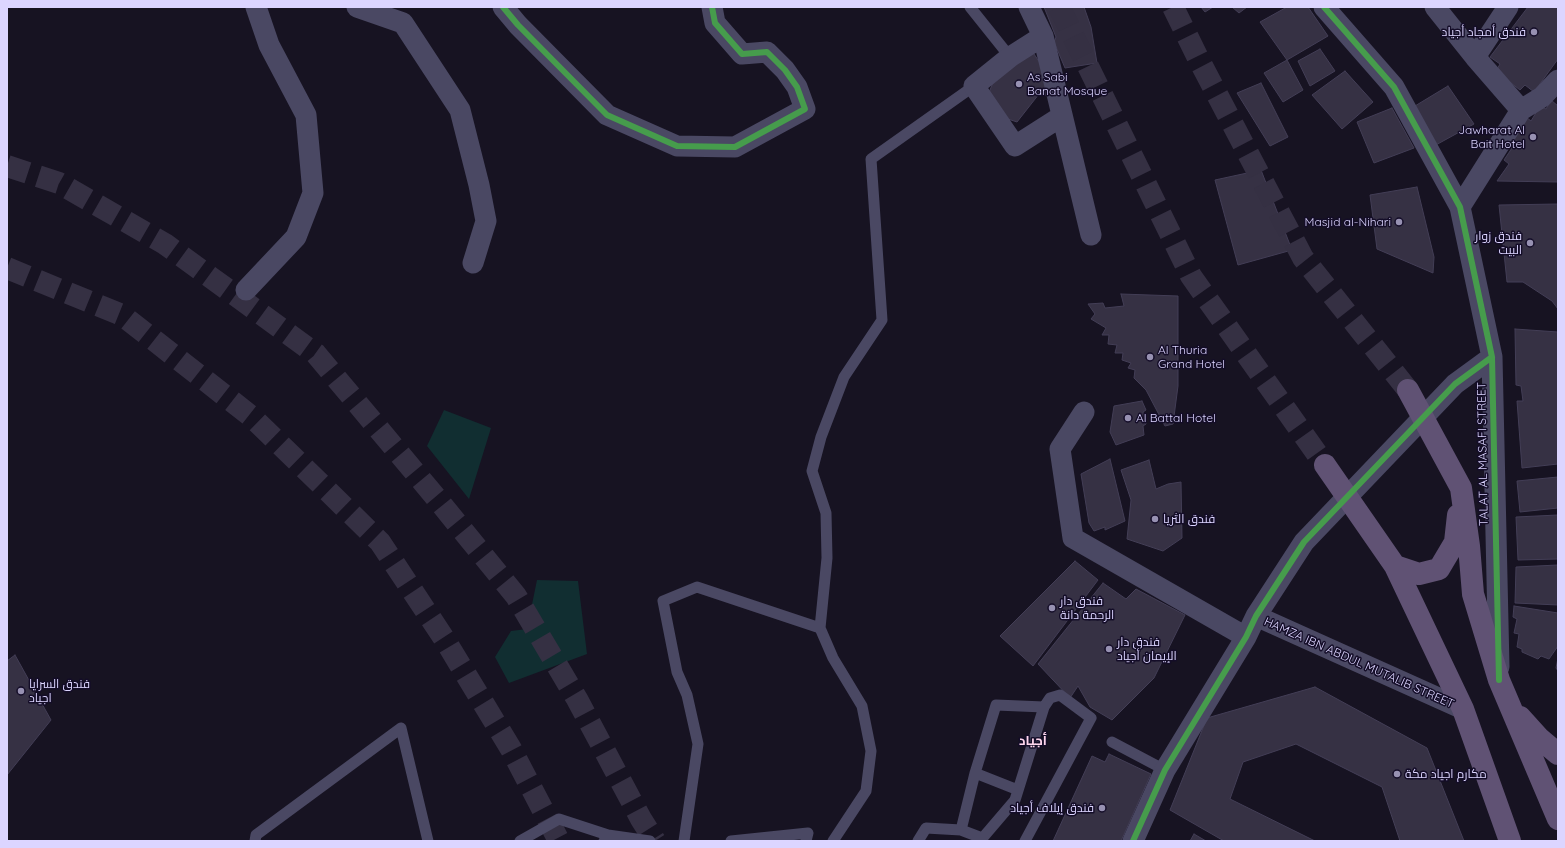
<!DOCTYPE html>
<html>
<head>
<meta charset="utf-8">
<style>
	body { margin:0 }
	#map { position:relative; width:1565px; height:848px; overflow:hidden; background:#171322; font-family:Quicksand,sans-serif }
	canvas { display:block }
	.frame { position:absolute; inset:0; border:8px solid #dcd5ff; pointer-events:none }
</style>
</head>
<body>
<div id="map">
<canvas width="1565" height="848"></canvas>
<div class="frame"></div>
</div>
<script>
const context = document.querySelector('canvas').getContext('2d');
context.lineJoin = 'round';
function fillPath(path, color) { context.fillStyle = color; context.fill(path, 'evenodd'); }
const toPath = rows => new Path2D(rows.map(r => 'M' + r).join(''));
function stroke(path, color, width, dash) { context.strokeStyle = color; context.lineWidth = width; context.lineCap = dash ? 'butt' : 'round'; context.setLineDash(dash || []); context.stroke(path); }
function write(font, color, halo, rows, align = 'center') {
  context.font = font + ' Quicksand,Cairo,sans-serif'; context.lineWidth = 3; context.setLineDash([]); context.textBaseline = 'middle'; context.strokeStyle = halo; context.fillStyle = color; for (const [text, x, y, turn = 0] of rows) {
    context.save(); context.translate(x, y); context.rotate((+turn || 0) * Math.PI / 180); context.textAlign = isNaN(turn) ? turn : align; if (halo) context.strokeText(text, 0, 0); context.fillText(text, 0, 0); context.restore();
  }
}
fillPath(toPath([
	[444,410,491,428,469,499,427,446],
	[537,580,578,581,587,654,509,683,495,657,511,631,527,629]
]), '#112e31');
const building = toPath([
	[1044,7,1084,7,1091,27,1097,63,1065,68,1054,42,1056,37,1044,7],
	[1201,7,1213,7,1205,12,1201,7],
	[1232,7,1247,7,1239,13,1232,7],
	[1287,7,1308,7,1328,36,1287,60,1260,22,1287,7],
	[1528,7,1558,7,1558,59,1534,92,1525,85,1520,90,1496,71,1500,64,1490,57,1528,7],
	[1320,49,1335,71,1310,86,1298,61,1320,49],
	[1032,51,1048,75,1046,95,1039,94,1017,122,999,116,986,100,996,75,1032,51],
	[1287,60,1303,90,1283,102,1264,73,1287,60],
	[1345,71,1373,102,1342,129,1312,95,1345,71],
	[1261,83,1288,137,1270,146,1237,93,1261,83],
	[1448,86,1474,124,1434,146,1410,109,1448,86],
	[1551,100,1558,106,1558,182,1497,181,1509,164,1504,160,1512,148,1503,142,1526,117,1531,121,1540,106,1546,109,1551,100],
	[1392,108,1414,148,1374,163,1357,122,1392,108],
	[1261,170,1292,250,1238,265,1215,180,1261,170],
	[1417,187,1434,257,1433,273,1377,249,1370,195,1417,187],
	[1558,204,1558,309,1552,301,1523,282,1507,282,1499,205,1558,204],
	[1121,294,1178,296,1178,386,1173,424,1165,426,1146,390,1134,378,1135,370,1128,368,1131,363,1122,360,1123,353,1115,353,1117,345,1108,344,1109,335,1102,335,1106,328,1091,319,1095,314,1088,304,1103,303,1105,308,1124,306,1121,294],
	[1515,329,1558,332,1558,464,1522,468,1517,401,1523,401,1521,386,1516,385,1515,329],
	[1142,401,1146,410,1143,412,1146,424,1143,426,1144,435,1116,445,1110,432,1114,406,1142,401],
	[1110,459,1125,521,1105,530,1105,527,1094,531,1089,523,1081,474,1110,459],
	[1149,460,1156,489,1168,484,1181,482,1182,538,1163,551,1127,539,1131,500,1121,470,1149,460],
	[1558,477,1558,508,1520,512,1517,481,1558,477],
	[1558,515,1558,559,1518,560,1516,517,1558,515],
	[1075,561,1098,580,1033,666,1000,636,1075,561],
	[1558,565,1558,605,1515,603,1516,567,1558,565],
	[1103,583,1126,599,1136,589,1185,615,1154,678,1112,720,1090,707,1078,686,1070,698,1038,664,1103,583],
	[1514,606,1558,613,1558,646,1549,659,1541,656,1538,659,1522,652,1522,649,1517,647,1519,634,1514,633,1517,619,1513,617,1514,606],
	[15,655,51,720,7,775,7,661,15,655],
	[1558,658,1558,671,1556,668,1558,658],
	[1315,687,1427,748,1464,841,1400,841,1382,787,1296,744,1243,762,1230,799,1315,841,1224,841,1170,810,1207,718,1315,687],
	[1109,754,1151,774,1121,841,1053,841,1092,756,1105,762,1109,754],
	[1194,834,1206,841,1190,841,1194,834]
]);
fillPath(building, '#363144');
stroke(building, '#433e56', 1);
stroke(toPath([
	[1059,7,1191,276,1325,465],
	[1173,7,1199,60,1303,258,1408,390]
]), '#353043', 22, [22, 11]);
stroke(toPath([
	[7,166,59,183,165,244,316,354,438,500,516,596,577,699,641,819,655,841],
	[7,268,122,315,252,417,380,542,445,640,511,749,559,841]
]), '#353043', 22, [22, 11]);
stroke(toPath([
	[970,7,1010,57],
	[1112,742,1165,770],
	[975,773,1018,790],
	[961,830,975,773,996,705,1044,707],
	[608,835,650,841],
	[255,841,256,835,401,728,428,841],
	[520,841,559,819,608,835,604,841],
	[684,841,698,744,687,695,677,672,663,601,697,587,820,628],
	[731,841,808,833,806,841],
	[833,841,866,791,871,751,862,706,833,658,820,628,827,558,826,513,812,471,821,437,844,377,882,320,871,159,974,86],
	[918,841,926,828,961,830,982,838],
	[980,841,1015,800,1044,707,1050,698,1060,695,1091,718,1025,841]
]), '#4a4863', 11);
stroke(toPath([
	[357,7,403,23,460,110,479,185,486,221,473,263],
	[503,7,518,25,607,115,677,146,735,147,805,109,797,87,785,70,767,52,742,54,715,23,712,7],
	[1029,7,1043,36,1091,235],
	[1324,7,1394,87,1460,207,1492,357,1499,667],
	[1435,7,1475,57],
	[1043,36,1010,57,974,86,1015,146,1062,116],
	[1521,110,1542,97,1558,80],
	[1460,207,1521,110,1475,57,1508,7],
	[246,290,296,237,313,193,306,115,269,45,256,7],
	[1084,412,1060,449,1073,538,1246,637],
	[1256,616,1463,709],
	[1133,841,1165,770,1246,637,1256,616,1304,542,1455,384,1492,357]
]), '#4a4863', 21);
stroke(toPath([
	[1408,390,1461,488,1469,546,1473,594,1499,680,1558,819],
	[1325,465,1395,566,1463,709,1510,841],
	[1395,566,1419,574,1439,569,1455,542,1458,515],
	[1520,717,1539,738,1558,754]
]), '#605274', 22);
stroke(toPath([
	[503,7,518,25,607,115,677,146,735,147,805,109,797,87,785,70,767,52,742,54,715,23,712,7],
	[1324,7,1394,87,1460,207,1492,357,1499,680],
	[1133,841,1165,770,1246,637,1256,616,1304,542,1455,384,1492,357]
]), '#469c4c', 6);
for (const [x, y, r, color] of [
	[1534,32,4,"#9791b2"],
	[1019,84,4,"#9791b2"],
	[1533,137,4,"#9791b2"],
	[1399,222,4,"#9791b2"],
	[1530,243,4,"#9791b2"],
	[1150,357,4,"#9791b2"],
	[1128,418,4,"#9791b2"],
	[1155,519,4,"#9791b2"],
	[1052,608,4,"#9791b2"],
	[1109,649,4,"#9791b2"],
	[21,691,4,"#9791b2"],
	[1397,774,4,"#9791b2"],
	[1102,808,4,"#9791b2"]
]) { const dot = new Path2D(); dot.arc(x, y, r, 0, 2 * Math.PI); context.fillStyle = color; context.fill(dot); stroke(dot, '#140d28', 1.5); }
write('12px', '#dcd5ff', '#140d28', [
	["فندق أمجاد أجياد",1526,32,"right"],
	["As Sabi",1027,77],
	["Banat Mosque",1027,91],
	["Jawharat Al",1525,130,"right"],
	["Bait Hotel",1525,144,"right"],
	["Masjid al-Nihari",1391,222,"right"],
	["فندق زوار",1522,236,"right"],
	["البيت",1522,250,"right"],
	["Al Thuria",1158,350],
	["Grand Hotel",1158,364],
	["Al Battal Hotel",1136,418],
	["فندق الثريا",1163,519],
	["فندق دار",1060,601],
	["الرحمة دانة",1060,615],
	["فندق دار",1117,642],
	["الإيمان أجياد",1117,656],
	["فندق السرايا",29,684],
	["اجياد",29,698],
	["مكارم اجياد مكة",1405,774],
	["فندق إيلاف أجياد",1094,808,"right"]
], 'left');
write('12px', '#dcd5ff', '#140d28', [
	["TALAT AL MASAFI STREET",1483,454,-91],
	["HAMZA IBN ABDUL MUTALIB STREET",1359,663,24]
]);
write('bold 13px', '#ffd7ee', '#140d28', [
	["أجياد",1033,741]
]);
</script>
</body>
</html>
